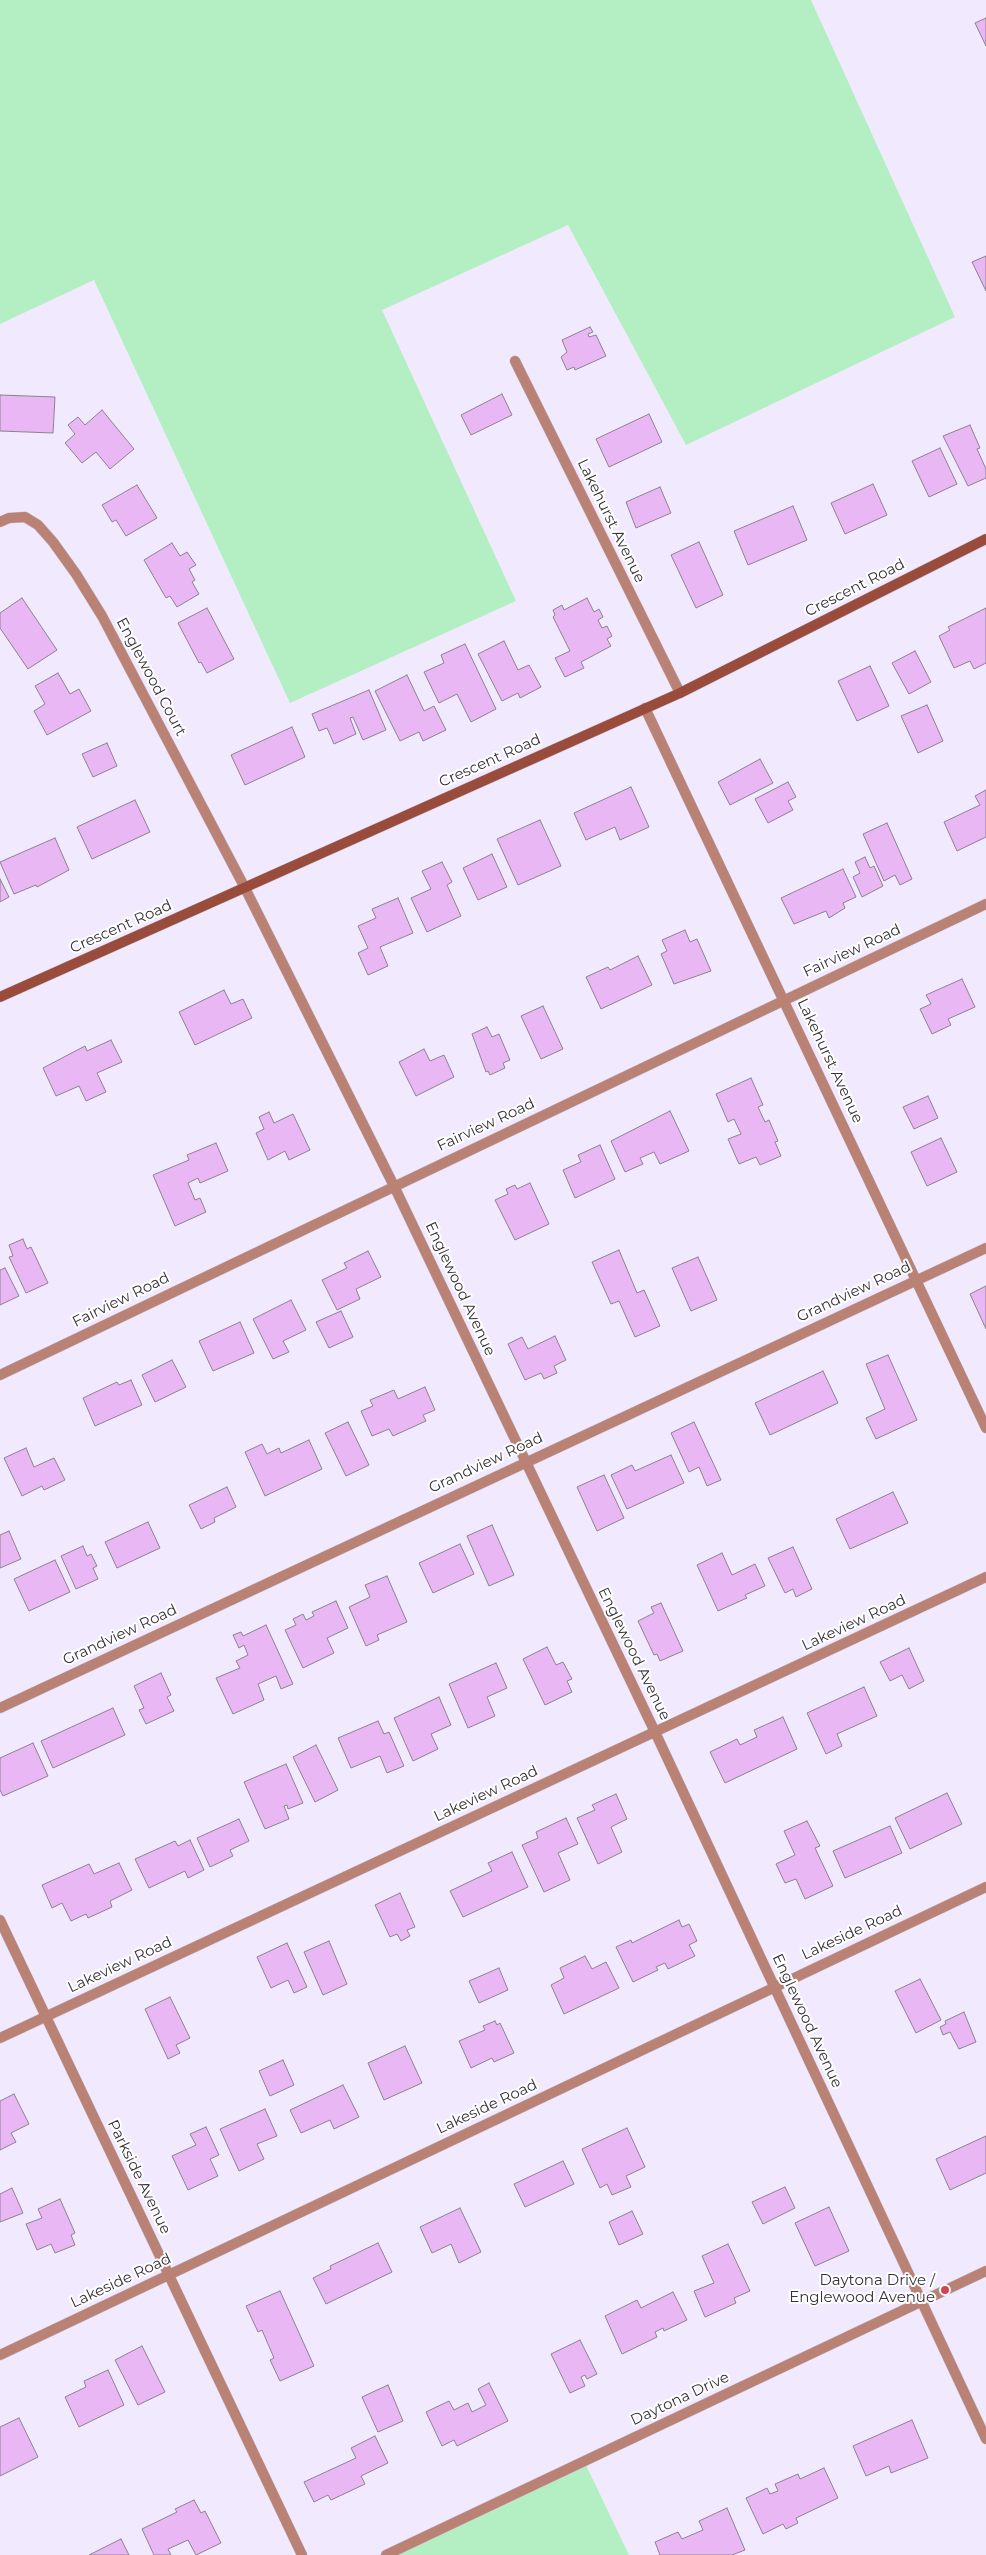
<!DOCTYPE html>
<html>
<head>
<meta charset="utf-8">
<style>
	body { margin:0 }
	canvas { display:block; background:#f1eafe }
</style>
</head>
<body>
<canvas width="986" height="2555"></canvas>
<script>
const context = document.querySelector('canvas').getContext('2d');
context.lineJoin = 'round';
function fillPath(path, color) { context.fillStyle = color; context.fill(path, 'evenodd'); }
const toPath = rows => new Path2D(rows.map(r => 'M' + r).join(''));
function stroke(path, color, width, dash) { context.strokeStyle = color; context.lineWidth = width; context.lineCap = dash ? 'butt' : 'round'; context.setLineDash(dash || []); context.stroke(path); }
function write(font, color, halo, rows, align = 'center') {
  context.font = font + ' Montserrat,sans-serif'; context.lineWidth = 4; context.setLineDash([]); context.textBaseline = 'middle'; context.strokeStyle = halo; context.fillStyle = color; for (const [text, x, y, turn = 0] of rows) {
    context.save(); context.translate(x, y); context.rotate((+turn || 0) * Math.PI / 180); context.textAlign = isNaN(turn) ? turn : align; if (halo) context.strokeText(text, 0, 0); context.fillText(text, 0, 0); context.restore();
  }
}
fillPath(toPath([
	[0,0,811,0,955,317,686,445,568,225,382,310,516,601,290,703,94,280,0,324],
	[584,2461,629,2555,386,2555]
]), '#b3efc2');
const building = toPath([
	[986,18,986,46,975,23,986,18],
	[986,256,986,291,972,262,986,256],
	[590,327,593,332,588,334,589,337,596,335,606,356,575,370,574,367,567,370,561,357,567,352,562,340,590,327],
	[502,394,512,415,471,435,461,415,502,394],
	[0,395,55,397,53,433,0,431,0,395],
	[102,410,134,449,110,469,96,452,82,463,65,443,75,434,68,425,78,417,85,425,102,410],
	[649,414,662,442,609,467,596,439,649,414],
	[970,425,980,448,977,449,986,469,986,478,968,486,943,436,970,425],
	[940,448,957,484,929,497,912,461,940,448],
	[873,484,887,515,845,534,831,503,873,484],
	[137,485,157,518,126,536,116,520,112,522,102,505,137,485],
	[660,487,671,513,636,528,626,502,660,487],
	[793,506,807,540,748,565,734,531,793,506],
	[699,542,723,595,696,608,671,555,699,542],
	[172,543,180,556,187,552,196,565,189,569,195,580,192,582,199,594,177,607,170,596,166,598,144,560,172,543],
	[22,598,57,650,28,669,0,628,0,613,22,598],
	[587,598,594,612,599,609,603,617,598,620,602,628,607,626,612,636,607,639,611,646,581,662,584,668,565,677,555,658,570,651,553,617,555,615,553,610,562,605,564,610,587,598],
	[207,608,234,659,207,673,201,662,199,663,178,623,207,608],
	[986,608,986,663,974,669,970,661,954,668,939,636,950,630,948,627,986,608],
	[504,641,518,670,529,665,541,687,520,698,518,693,502,701,478,654,504,641],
	[465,644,496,709,471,722,457,694,439,703,424,672,444,663,441,655,465,644],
	[915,651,931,682,909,694,892,663,915,651],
	[870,666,889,706,857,721,838,681,870,666],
	[58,673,70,694,79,689,91,711,47,735,34,711,45,704,35,686,58,673],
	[407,675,424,711,434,706,446,730,423,741,419,732,400,741,375,691,407,675],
	[369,690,386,730,363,740,353,717,350,718,356,734,334,744,327,728,319,731,312,714,369,690],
	[927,705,943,741,918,753,901,716,927,705],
	[292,727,305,757,245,785,231,755,292,727],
	[107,743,117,766,93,777,82,754,107,743],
	[760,759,773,783,730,805,718,782,760,759],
	[788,782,796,797,788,801,793,810,768,823,755,799,788,782],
	[631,787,649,827,620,840,615,827,586,840,574,813,631,787],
	[986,790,986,837,957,851,944,822,980,805,975,796,986,790],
	[135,800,150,832,92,859,77,827,135,800],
	[540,820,561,866,518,885,497,839,540,820],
	[887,823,912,879,900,885,895,875,884,881,863,834,887,823],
	[55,838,69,870,37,887,36,885,14,894,0,862,55,838],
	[492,854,507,887,478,900,463,868,492,854],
	[865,857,870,868,874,866,883,886,862,897,853,877,860,873,855,862,865,857],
	[442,862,452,882,447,885,461,916,427,932,411,898,431,889,422,871,442,862],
	[843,869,856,897,843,903,845,908,829,918,826,911,794,924,781,898,843,869],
	[0,879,9,897,0,902,0,879],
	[398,898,413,933,380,947,388,966,368,975,358,953,368,948,358,926,376,918,372,909,398,898],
	[685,930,690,942,697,939,711,971,674,984,661,954,667,951,662,940,685,930],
	[638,956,652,985,601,1009,586,977,608,967,610,970,638,956],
	[962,979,975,1007,948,1019,951,1025,932,1034,920,1009,931,1004,926,995,962,979],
	[224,990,231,1004,243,999,252,1018,195,1045,179,1012,224,990],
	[543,1006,563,1049,541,1059,521,1016,543,1006],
	[487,1027,492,1037,499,1034,510,1060,503,1063,505,1068,490,1075,488,1071,486,1072,472,1034,487,1027],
	[111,1040,122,1062,97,1073,106,1092,86,1101,79,1086,56,1096,43,1068,85,1046,87,1051,111,1040],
	[424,1049,430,1061,444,1055,454,1077,416,1096,399,1062,424,1049],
	[751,1078,763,1105,758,1107,765,1122,769,1120,778,1141,775,1142,781,1156,760,1165,756,1157,739,1164,728,1139,741,1134,734,1119,728,1122,716,1094,751,1078],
	[928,1096,938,1118,914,1129,903,1107,928,1096],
	[670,1111,689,1151,660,1164,654,1152,640,1158,643,1164,625,1172,611,1141,670,1111],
	[269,1112,274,1123,293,1114,310,1150,289,1160,285,1151,268,1160,256,1133,264,1129,259,1117,269,1112],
	[941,1138,957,1172,927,1186,911,1152,941,1138],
	[216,1143,228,1171,200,1183,198,1178,188,1183,195,1200,200,1198,206,1212,175,1226,153,1175,189,1160,187,1155,216,1143],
	[600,1145,615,1179,575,1198,563,1170,581,1162,578,1155,600,1145],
	[530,1183,549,1224,515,1240,495,1200,508,1194,506,1189,515,1185,517,1189,530,1183],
	[23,1239,27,1249,31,1247,48,1283,26,1293,9,1257,13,1256,9,1245,23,1239],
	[619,1250,637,1293,644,1290,660,1326,635,1337,619,1301,611,1304,592,1262,619,1250],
	[368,1251,381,1277,356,1289,360,1299,337,1310,322,1280,347,1268,344,1263,368,1251],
	[698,1257,717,1300,691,1311,672,1268,698,1257],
	[5,1268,19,1296,0,1305,0,1270,5,1268],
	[986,1286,986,1329,970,1294,986,1286],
	[291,1300,306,1330,283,1341,289,1352,273,1359,253,1319,291,1300],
	[341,1311,353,1337,329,1348,316,1322,341,1311],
	[240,1322,254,1353,213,1371,199,1341,240,1322],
	[555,1336,566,1360,554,1366,557,1373,544,1379,541,1373,525,1380,508,1344,522,1337,528,1349,555,1336],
	[888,1355,917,1420,876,1439,866,1418,885,1409,866,1364,888,1355],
	[172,1360,186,1387,155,1402,142,1375,172,1360],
	[823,1371,838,1403,770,1435,755,1403,823,1371],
	[131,1380,142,1405,95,1426,83,1398,117,1382,119,1385,131,1380],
	[425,1387,435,1410,423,1415,426,1421,393,1436,389,1429,372,1436,361,1411,373,1406,370,1400,394,1390,398,1399,425,1387],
	[348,1422,369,1465,346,1476,325,1433,348,1422],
	[694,1422,721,1480,707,1486,699,1467,689,1472,671,1433,694,1422],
	[309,1440,322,1469,265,1496,245,1452,262,1444,267,1454,279,1448,281,1453,309,1440],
	[26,1448,34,1467,54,1458,65,1480,44,1490,42,1486,22,1496,4,1458,26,1448],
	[671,1455,684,1483,627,1509,611,1475,632,1465,635,1471,671,1455],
	[604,1475,624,1518,597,1531,577,1487,604,1475],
	[227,1487,236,1507,214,1518,215,1522,201,1529,189,1505,227,1487],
	[893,1492,908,1523,850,1549,836,1519,893,1492],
	[148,1522,160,1548,117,1568,105,1542,148,1522],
	[492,1525,514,1575,489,1586,467,1536,492,1525],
	[9,1531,21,1559,0,1568,0,1535,9,1531],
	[460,1544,474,1574,433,1593,419,1563,460,1544],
	[83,1546,87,1556,91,1554,97,1566,93,1568,98,1579,76,1589,61,1556,83,1546],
	[793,1547,812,1589,796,1597,793,1589,785,1593,768,1558,793,1547],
	[722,1553,732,1575,755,1564,765,1586,745,1595,747,1598,718,1611,697,1565,722,1553],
	[55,1560,70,1592,29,1611,14,1579,55,1560],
	[387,1576,407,1622,377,1635,379,1640,366,1646,349,1607,370,1597,365,1585,387,1576],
	[336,1601,348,1628,327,1638,334,1653,303,1668,285,1630,296,1625,293,1619,303,1614,306,1620,314,1616,312,1612,336,1601],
	[661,1603,683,1651,660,1661,657,1654,654,1655,638,1621,654,1613,651,1607,661,1603],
	[266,1625,293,1684,281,1689,276,1676,258,1684,264,1700,233,1714,216,1678,240,1668,236,1661,248,1655,244,1645,239,1648,233,1635,241,1632,243,1636,266,1625],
	[547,1647,556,1665,563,1662,572,1679,567,1681,572,1692,545,1705,523,1659,547,1647],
	[909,1648,924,1681,909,1689,902,1675,890,1681,880,1662,909,1648],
	[496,1663,507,1688,487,1697,495,1716,468,1728,449,1684,496,1663],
	[161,1673,171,1695,167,1697,174,1711,146,1724,139,1710,144,1708,134,1686,161,1673],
	[864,1687,877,1716,837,1734,842,1746,826,1754,807,1713,864,1687],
	[439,1697,451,1725,431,1734,438,1749,413,1761,394,1718,439,1697],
	[113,1708,125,1735,53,1768,41,1741,113,1708],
	[783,1717,797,1749,725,1783,710,1752,737,1739,740,1745,757,1737,754,1730,783,1717],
	[378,1721,384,1734,389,1732,404,1766,387,1773,380,1756,351,1768,338,1738,378,1721],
	[33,1743,48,1776,3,1796,0,1790,0,1758,33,1743],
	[316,1745,338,1790,315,1802,293,1757,316,1745],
	[286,1764,303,1803,288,1809,287,1805,284,1806,289,1819,265,1829,244,1782,286,1764],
	[947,1793,962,1824,910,1849,895,1818,947,1793],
	[616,1794,627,1819,611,1827,622,1852,598,1864,577,1818,595,1810,592,1805,616,1794],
	[566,1818,578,1844,558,1853,570,1880,544,1892,522,1845,538,1838,536,1832,566,1818],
	[239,1819,249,1841,230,1850,233,1856,210,1867,197,1838,239,1819],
	[807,1821,820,1846,815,1848,833,1886,805,1899,796,1879,785,1883,776,1864,795,1855,784,1831,807,1821],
	[890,1826,902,1853,845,1878,833,1851,890,1826],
	[190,1840,204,1870,188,1878,185,1871,149,1888,135,1859,175,1841,178,1846,190,1840],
	[512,1852,528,1887,463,1917,450,1891,492,1871,488,1863,512,1852],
	[119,1863,132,1890,110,1901,112,1907,88,1918,86,1914,71,1921,62,1903,52,1908,42,1885,89,1864,94,1874,119,1863],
	[400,1893,415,1927,407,1930,410,1936,401,1941,397,1934,390,1937,375,1905,400,1893],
	[679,1920,682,1927,689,1924,697,1941,689,1945,695,1956,668,1969,665,1963,656,1967,658,1970,633,1982,616,1947,631,1940,632,1943,679,1920],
	[329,1941,347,1984,323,1995,304,1952,329,1941],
	[287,1943,307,1987,294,1993,288,1980,271,1988,257,1957,287,1943],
	[585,1956,592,1969,606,1962,619,1988,564,2014,551,1985,564,1978,560,1968,585,1956],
	[499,1968,508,1990,479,2003,469,1981,499,1968],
	[920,1979,941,2020,916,2033,895,1991,920,1979],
	[170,1997,190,2038,176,2045,180,2053,168,2059,145,2009,170,1997],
	[964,2012,976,2042,959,2049,950,2032,943,2035,940,2027,946,2024,945,2021,964,2012],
	[495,2021,497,2025,500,2023,514,2053,494,2062,492,2058,471,2068,459,2041,485,2030,483,2026,495,2021],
	[405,2046,422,2083,384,2100,368,2063,405,2046],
	[283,2060,294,2085,270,2096,259,2071,283,2060],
	[343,2085,359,2117,334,2129,330,2120,301,2133,290,2110,343,2085],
	[14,2094,29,2124,11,2133,16,2142,0,2150,0,2101,14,2094],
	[265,2109,277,2136,257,2144,264,2159,239,2171,220,2129,265,2109],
	[206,2127,219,2155,210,2159,218,2176,188,2190,172,2156,196,2145,190,2134,206,2127],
	[627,2128,645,2167,626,2176,631,2187,612,2195,607,2184,600,2188,582,2149,627,2128],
	[986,2136,986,2173,950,2190,936,2159,986,2136],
	[563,2161,574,2184,525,2207,514,2184,563,2161],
	[785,2187,795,2208,763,2224,752,2202,785,2187],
	[12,2188,23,2213,0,2222,0,2194,12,2188],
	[60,2199,75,2233,71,2235,75,2245,55,2253,51,2244,37,2250,26,2224,42,2218,38,2209,60,2199],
	[829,2207,849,2251,815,2266,795,2223,829,2207],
	[460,2208,481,2252,459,2263,451,2244,432,2253,420,2227,460,2208],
	[632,2211,643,2234,619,2245,609,2222,632,2211],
	[378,2243,392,2272,326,2304,313,2278,331,2269,330,2266,378,2243],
	[728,2244,750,2291,734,2298,736,2303,705,2317,694,2291,714,2283,702,2256,728,2244],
	[280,2291,314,2366,280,2381,270,2360,274,2358,262,2330,258,2332,246,2306,280,2291],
	[673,2292,687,2320,664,2331,663,2328,655,2332,657,2337,622,2354,605,2316,637,2300,641,2308,673,2292],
	[580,2340,597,2374,587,2379,585,2375,581,2377,585,2386,570,2393,551,2354,580,2340],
	[142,2346,165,2392,138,2405,115,2360,142,2346],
	[108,2370,124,2405,79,2427,65,2397,86,2387,84,2381,108,2370],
	[489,2383,508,2421,457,2446,454,2440,442,2446,426,2412,449,2401,454,2410,468,2403,472,2412,486,2405,478,2389,489,2383],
	[388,2385,403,2421,378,2432,362,2397,388,2385],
	[19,2418,38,2457,0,2476,0,2427,19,2418],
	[912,2420,928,2458,891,2473,889,2466,866,2476,853,2446,912,2420],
	[375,2436,388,2463,361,2476,365,2484,331,2500,328,2495,314,2502,304,2482,356,2458,351,2448,375,2436],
	[824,2468,838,2498,796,2518,798,2523,786,2529,783,2524,763,2534,746,2498,767,2488,770,2494,778,2491,775,2484,798,2474,800,2479,824,2468],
	[194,2500,201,2513,205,2511,221,2543,196,2555,188,2540,168,2549,171,2555,154,2555,142,2529,177,2512,175,2509,194,2500],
	[727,2508,745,2550,732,2555,660,2555,655,2542,678,2532,682,2539,703,2530,699,2521,727,2508],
	[121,2539,129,2555,89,2555,121,2539]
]);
fillPath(building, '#e8b7f4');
stroke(building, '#8e8191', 1);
const street = toPath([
	[515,361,680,693],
	[0,522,9,518,25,517,38,525,53,542,76,574,102,616,245,888,394,1186,655,1732,986,2439],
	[645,708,986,1428],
	[0,1375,986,904],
	[0,1708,986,1248],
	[0,1920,302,2555],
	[0,2038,986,1577],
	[0,2355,986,1887],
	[386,2555,986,2271]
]);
const secondary = toPath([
	[0,997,680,693,986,539]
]);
stroke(street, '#cbc5d7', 11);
stroke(secondary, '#cbc5d7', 11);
stroke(street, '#b98275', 10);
stroke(secondary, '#994c3b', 10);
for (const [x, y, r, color] of [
	[945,2290,5,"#d34352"]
]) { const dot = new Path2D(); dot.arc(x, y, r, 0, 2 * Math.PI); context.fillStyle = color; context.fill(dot); stroke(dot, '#fff', 2); }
write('15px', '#35323a', '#fff', [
	["Lakehurst Avenue",611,521,64],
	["Crescent Road",855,588,-27],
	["Englewood Court",151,677,62],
	["Crescent Road",490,761,-24],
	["Crescent Road",121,927,-24],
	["Fairview Road",852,951,-25],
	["Lakehurst Avenue",830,1061,65],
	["Fairview Road",486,1125,-25],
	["Englewood Avenue",460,1289,65],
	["Grandview Road",854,1292,-25],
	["Fairview Road",121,1300,-26],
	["Grandview Road",486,1463,-25],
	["Lakeview Road",854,1623,-25],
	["Grandview Road",120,1635,-25],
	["Englewood Avenue",634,1654,64],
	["Lakeview Road",486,1794,-25],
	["Lakeside Road",852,1933,-25],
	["Lakeview Road",120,1965,-25],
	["Englewood Avenue",807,2021,65],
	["Lakeside Road",487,2107,-25],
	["Parkside Avenue",139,2177,64],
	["Lakeside Road",121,2281,-25],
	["Daytona Drive",680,2399,-25]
]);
write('15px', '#35323a', '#fff', [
	["Daytona Drive /",935,2281],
	["Englewood Avenue",935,2298]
], 'right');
</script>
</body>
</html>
